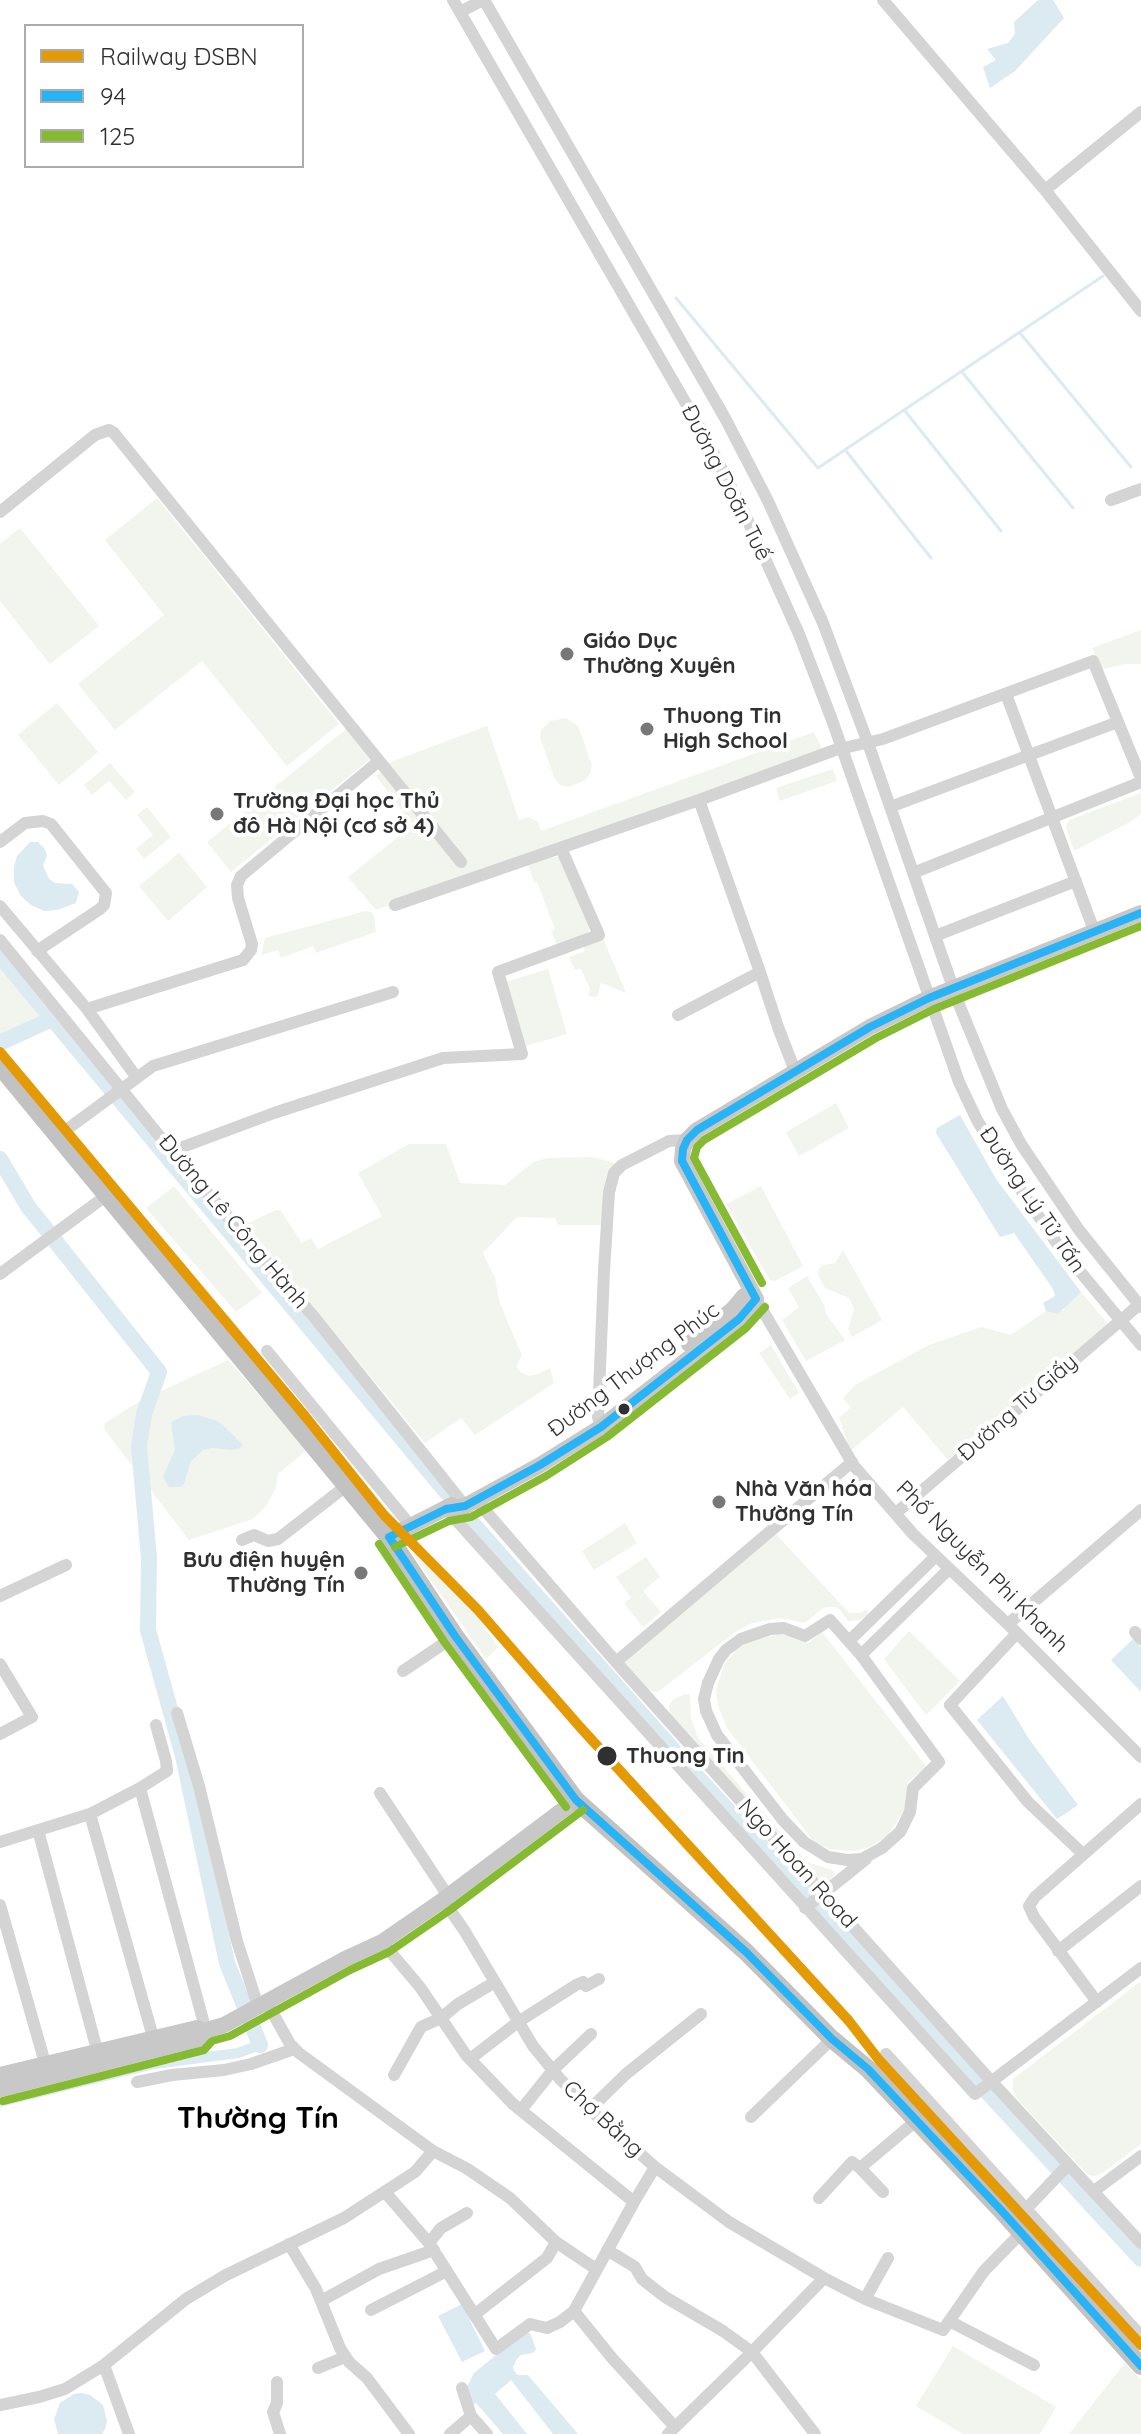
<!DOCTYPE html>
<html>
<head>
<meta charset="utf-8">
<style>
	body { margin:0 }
	#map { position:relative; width:1141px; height:2434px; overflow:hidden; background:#fff; font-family:Quicksand,sans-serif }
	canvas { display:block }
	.legend { position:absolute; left:24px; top:24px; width:280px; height:144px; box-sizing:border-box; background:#fff; border:2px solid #acacac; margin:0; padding:10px 14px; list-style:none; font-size:24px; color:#303030 }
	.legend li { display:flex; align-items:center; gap:16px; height:40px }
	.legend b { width:40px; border:2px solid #acacac }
</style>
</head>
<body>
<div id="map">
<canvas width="1141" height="2434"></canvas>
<ul class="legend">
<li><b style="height:10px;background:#e39a05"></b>Railway ĐSBN</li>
<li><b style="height:10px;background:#27b3f5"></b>94</li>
<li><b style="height:10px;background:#86ba31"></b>125</li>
</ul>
</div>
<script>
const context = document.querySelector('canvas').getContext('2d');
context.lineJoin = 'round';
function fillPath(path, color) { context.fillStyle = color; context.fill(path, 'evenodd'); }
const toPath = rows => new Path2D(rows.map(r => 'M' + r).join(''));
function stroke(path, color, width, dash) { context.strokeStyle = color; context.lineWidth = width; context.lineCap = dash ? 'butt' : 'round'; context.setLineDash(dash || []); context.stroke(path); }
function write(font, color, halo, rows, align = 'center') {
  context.font = font + ' Quicksand,sans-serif'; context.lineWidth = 8; context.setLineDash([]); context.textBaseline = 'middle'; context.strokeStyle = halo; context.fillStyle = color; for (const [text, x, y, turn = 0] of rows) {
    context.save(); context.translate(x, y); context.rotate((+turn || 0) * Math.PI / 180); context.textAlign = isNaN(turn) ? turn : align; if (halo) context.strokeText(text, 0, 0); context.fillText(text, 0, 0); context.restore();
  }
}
fillPath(toPath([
	[157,498,339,724,287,766,202,661,115,730,78,684,164,615,105,540],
	[20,528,99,626,50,664,0,601,0,544],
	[1141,630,1141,664,1125,664,1101,670,1092,648],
	[57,703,98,752,59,785,18,735],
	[566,718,578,726,592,765,590,774,584,781,568,787,560,785,555,779,540,738,541,730,550,721],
	[487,726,519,820,528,817,538,822,541,831,814,732,822,749,376,910,348,877,413,825,376,776,391,762],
	[346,729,370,759,231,872,207,842],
	[110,763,135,792,126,800,109,781,92,795,84,785],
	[833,769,837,781,780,801,776,788],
	[1141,793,1141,814,1132,821,1074,851,1066,827,1069,820],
	[147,807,171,837,144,859,136,849,153,835,137,815],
	[179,853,207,887,168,921,139,886],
	[554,857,559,857,590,925,587,936,558,947,551,931,555,929,537,882,534,882,528,865],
	[366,911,371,912,374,916,376,932,316,953,313,946,281,958,278,950,261,955,265,938],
	[603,938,626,993,601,983,597,997,588,996,590,989,581,969,575,970,569,957,585,951,583,944],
	[0,964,44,1015,7,1047,0,1038],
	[548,969,567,1034,526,1046,506,982],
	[836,1103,849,1128,799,1156,786,1132],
	[409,1144,446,1144,460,1183,505,1185,533,1162,548,1158,592,1157,622,1165,607,1225,558,1225,555,1218,517,1217,483,1253,495,1278,499,1300,506,1318,522,1355,516,1367,522,1373,529,1376,538,1374,550,1368,554,1383,475,1435,461,1418,425,1443,246,1224,276,1210,281,1211,302,1243,311,1238,318,1249,382,1216,358,1173],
	[174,1186,262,1293,236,1312,146,1208],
	[761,1186,803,1266,775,1281,770,1280,726,1204],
	[843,1250,882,1320,852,1337,848,1329,854,1309,849,1298,825,1288,818,1275,819,1269,823,1265,835,1263],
	[807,1276,824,1305,826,1314,845,1340,806,1361,782,1320,799,1307,788,1288],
	[1081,1292,1108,1324,948,1460,903,1407,850,1451,839,1417,851,1408,843,1398,855,1385,929,1345,981,1327,1011,1335,1046,1311,1063,1311,1066,1305],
	[771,1345,799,1393,790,1399,759,1353],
	[228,1360,307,1450,278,1474,275,1490,266,1506,253,1519,189,1540,104,1429,105,1423,140,1401],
	[625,1523,637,1543,594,1570,582,1551],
	[776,1534,849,1613,861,1613,866,1609,869,1614,860,1620,848,1621,841,1611,836,1607,829,1607,823,1608,805,1623,780,1618,752,1623,735,1632,663,1688,657,1692,648,1690,623,1664],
	[414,1549,478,1618,498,1647,486,1659,416,1559,413,1552],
	[646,1557,660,1577,643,1591,661,1612,643,1627,624,1603,631,1598,616,1577],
	[909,1631,960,1681,926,1715,884,1659],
	[822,1632,927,1767,908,1782,906,1808,887,1836,870,1847,854,1851,830,1849,815,1843,727,1728,718,1705,716,1691,724,1665,735,1651,748,1642,777,1634,787,1635,808,1643],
	[685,1694,690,1694,691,1718,698,1738,807,1862,833,1870,835,1875,827,1882,816,1877,670,1714,669,1705,674,1699],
	[1141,1981,1141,2144,1101,2174,1094,2176,1088,2175,1019,2101,1013,2091,1013,2079],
	[953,2346,1056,2407,1040,2434,963,2434,916,2406],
	[1125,2363,1141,2380,1141,2434,1069,2434]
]), '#f2f5ed');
fillPath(toPath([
	[1038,0,1053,0,1064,18,1015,71,990,88,983,67,996,60,987,49,1008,43,1015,34,1014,22],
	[30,842,38,842,44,848,47,855,43,866,49,879,55,883,72,884,79,892,76,903,57,910,44,911,31,905,20,895,14,882,14,867,17,856],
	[960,1115,996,1179,1081,1292,1058,1314,1046,1311,1043,1303,1055,1296,1053,1289,1014,1233,1000,1237,936,1133,937,1128],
	[198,1415,217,1421,226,1428,243,1445,240,1448,233,1450,212,1448,203,1450,191,1461,184,1484,180,1487,169,1487,163,1477,175,1450,171,1422,183,1416],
	[1133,1639,1141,1647,1141,1692,1111,1660],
	[1003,1696,1029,1739,1078,1805,1057,1819,977,1720],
	[462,2304,485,2351,462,2362,438,2316],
	[523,2333,530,2333,536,2349,533,2353,521,2355,517,2359,513,2367,514,2371,518,2375,528,2375,578,2434,553,2434,511,2380,495,2394,527,2434,503,2434,476,2403,471,2406,467,2387,474,2373],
	[82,2393,90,2395,103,2405,107,2421,105,2429,102,2434,58,2434,54,2419,60,2403,74,2394]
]), '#dbebf1');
stroke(toPath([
	[676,298,818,468,1103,276],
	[1020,333,1131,467],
	[962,372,1073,508],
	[905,411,1001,531],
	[846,451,931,558]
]), '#dbebf1', 3);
stroke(toPath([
	[0,2102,154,2064,238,2053,260,2045]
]), '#dbebf1', 10);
stroke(toPath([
	[0,956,447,1493],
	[2,1042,52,1019],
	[0,1159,29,1208,47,1230],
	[56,1242,159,1372,144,1414,139,1446,149,1558,148,1630,183,1756,227,1963,260,2045],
	[466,1516,691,1770,1141,2259]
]), '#dbebf1', 16);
stroke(toPath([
	[453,0,703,433,743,510,799,634,832,720,959,1082,977,1120,998,1156,1058,1245,1141,1345],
	[484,0,725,418,768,501,823,623,868,743,958,1002,1002,1109,1021,1144,1079,1230,1141,1307],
	[883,0,1045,190],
	[460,12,483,0],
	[1141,112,1045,190,1141,311],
	[1111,500,1141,489],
	[0,512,95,435,109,430,114,433,461,862],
	[1006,694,1092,925],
	[890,807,1118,722],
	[0,842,25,823,43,821,51,824,106,893,104,905,100,909,37,951],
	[913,873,1141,782],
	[395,905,699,800,835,750,883,739,1093,661,1141,778],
	[0,906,87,1009,137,1078],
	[935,936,1076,881],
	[0,940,170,1149,315,1318,465,1506],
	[760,972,778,1027,795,1071],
	[87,1009,243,960,251,950,252,944,238,898,237,885,241,876,379,761],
	[678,1015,760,972,699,800],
	[58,1136,153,1066,393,992],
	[170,1149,180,1148,274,1113,443,1058,522,1054,498,972,599,935,561,848],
	[0,1274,107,1195],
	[756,1299,854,1466,913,1534,1017,1633,1141,1757],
	[267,1351,410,1525],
	[601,1427,598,1417,604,1271,609,1192,614,1173,622,1165,669,1141,687,1140],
	[476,1500,616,1662,992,2082,1141,2243],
	[446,1509,975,2094,1141,1968],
	[896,1513,1141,1303],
	[242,1540,254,1535,268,1541,278,1539,346,1486],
	[0,1596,66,1565],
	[830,1620,861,1655,939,1762,913,1788,910,1812,900,1832,882,1848,862,1859,847,1860,828,1857,804,1842,783,1820,717,1735,706,1711,704,1699,708,1683,719,1659,726,1650,741,1639,770,1629,784,1628,805,1636,830,1620],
	[1008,1624,1141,1510],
	[1135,1632,1141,1639],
	[1017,1633,950,1705,1028,1802,1083,1854],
	[849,1641,936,1556],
	[861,1655,949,1569],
	[616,1662,852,1462],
	[0,1664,32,1717,0,1734],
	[403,1671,455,1636],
	[177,1713,199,1786,237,1941,258,2006],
	[156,1725,166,1761,167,1771,140,1788,206,2031],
	[380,1793,448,1896],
	[90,1814,153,2037],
	[38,1830,97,2050],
	[0,1842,90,1814,140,1788],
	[443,1900,464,1930,533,2046,560,2079,598,2117,655,2167,729,2222,824,2278,865,2299,943,2330,984,2271,1021,2233],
	[0,1905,45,2063],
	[805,1908,866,1859],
	[382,1942,420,1987,466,2055,513,2104,634,2202,574,2311,560,2322,547,2328,530,2324,496,2349,429,2243,385,2192],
	[1058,1951,1141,1886],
	[266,2001,290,2044,299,2053,433,2151],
	[1097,2002,1034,1917,1029,1906,1035,1897,1141,1804],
	[886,2054,1141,2336],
	[470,2059,518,2022,576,1985,583,1982,586,1986,599,1979],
	[394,2075,421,2027,441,2018,458,2004,495,1982],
	[137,2082,172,2075,224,2070,251,2064,294,2049],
	[590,2109,626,2074,701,2014],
	[521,2110,553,2070,591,2034],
	[751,2117,832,2039],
	[860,2168,883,2192],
	[1094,2191,1141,2156],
	[819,2198,852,2162,860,2168,917,2120],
	[634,2202,655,2167],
	[1027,2208,1068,2165],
	[429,2243,441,2228,467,2213],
	[289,2244,316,2289,340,2348,349,2362,367,2378,409,2434],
	[607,2250,635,2267,642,2279,665,2297,723,2331,752,2352,815,2434],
	[865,2299,888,2258],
	[321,2301,379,2269,434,2250],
	[371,2310,447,2271],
	[574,2311,612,2358,675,2427],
	[474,2315,547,2258,556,2242],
	[951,2322,1034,2365],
	[104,2365,129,2434],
	[318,2368,345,2357],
	[277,2382,277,2403,273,2412,280,2434],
	[0,2405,39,2397,65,2389,104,2365,186,2299,226,2275,344,2218,415,2172,433,2151,466,2168,510,2198,556,2242,596,2269],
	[471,2416,487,2434],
	[450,2434,471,2416,462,2388],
	[668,2434,752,2352,824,2278]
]), '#d4d4d4', 12);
stroke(toPath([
	[689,1344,733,1309,744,1296],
	[446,1509,465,1506,476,1500,540,1465,601,1427,739,1319,756,1299,682,1161,683,1149,687,1140,697,1130,870,1027,929,998,1141,913],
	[389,1537,452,1505],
	[0,2075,197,2028,204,2031],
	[0,2089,199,2039,204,2031,224,2025,345,1959,382,1942,443,1900,576,1800]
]), '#c8c8c8', 16);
stroke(toPath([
	[0,1066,391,1540,455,1636,576,1800,746,1952,832,2039,868,2069,1000,2209,1141,2366]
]), '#c2c2c2', 18);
stroke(toPath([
	[389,1537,446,1509,465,1506,540,1465,601,1427,739,1319,756,1299,682,1161,683,1149,687,1140,697,1130,870,1027,929,998,1141,913],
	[389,1537,455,1636,576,1800,746,1952,832,2039,868,2069,1000,2209,1141,2366]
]), '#27b3f5', 8);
stroke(toPath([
	[762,1283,694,1158,697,1147,704,1140,876,1038,934,1009,1141,926],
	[379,1544,445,1643,566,1807],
	[395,1547,449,1521,471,1517,546,1476,607,1437,746,1328,765,1307],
	[3,2101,204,2050,212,2041,230,2036,350,1970,389,1952,450,1910,583,1810]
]), '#86ba31', 8);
stroke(toPath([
	[0,1052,305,1416,384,1515,478,1610,580,1727,849,2021,879,2060,1141,2345]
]), '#e39a05', 10);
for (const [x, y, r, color] of [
	[567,654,8,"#787878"],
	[647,729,8,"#787878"],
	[217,814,8,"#787878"],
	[624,1409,7,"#303030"],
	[719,1502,8,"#787878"],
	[361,1573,8,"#787878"],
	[607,1756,11,"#303030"]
]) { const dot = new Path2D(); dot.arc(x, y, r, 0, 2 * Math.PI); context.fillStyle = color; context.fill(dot); stroke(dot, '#fff', 3); }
write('22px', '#303030', '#fff', [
	["Đường Doãn Tuế",726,483,63],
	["Đường Lý Tử Tấn",1032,1200,56],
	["Đường Lê Công Hành",233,1222,50],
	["Đường Thượng Phúc",634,1370,-37],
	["Đường Từ Giấy",1018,1408,-41],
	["Phố Nguyễn Phi Khanh",982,1567,45],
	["Ngo Hoan Road",797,1864,48],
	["Chợ Bằng",603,2119,43]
]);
write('bold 22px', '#303030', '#fff', [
	["Giáo Dục",583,641],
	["Thường Xuyên",583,666],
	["Thuong Tin",663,716],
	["High School",663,741],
	["Trường Đại học Thủ",233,801],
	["đô Hà Nội (cơ sở 4)",233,826],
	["Nhà Văn hóa",735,1489],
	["Thường Tín",735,1514],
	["Bưu điện huyện",345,1560,"right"],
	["Thường Tín",345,1585,"right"]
], 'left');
write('bold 22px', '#303030', '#fff', [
	["Thuong Tin",626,1756]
], 'left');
write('bold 30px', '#000', '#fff', [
	["Thường Tín",258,2119]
]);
</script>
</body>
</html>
